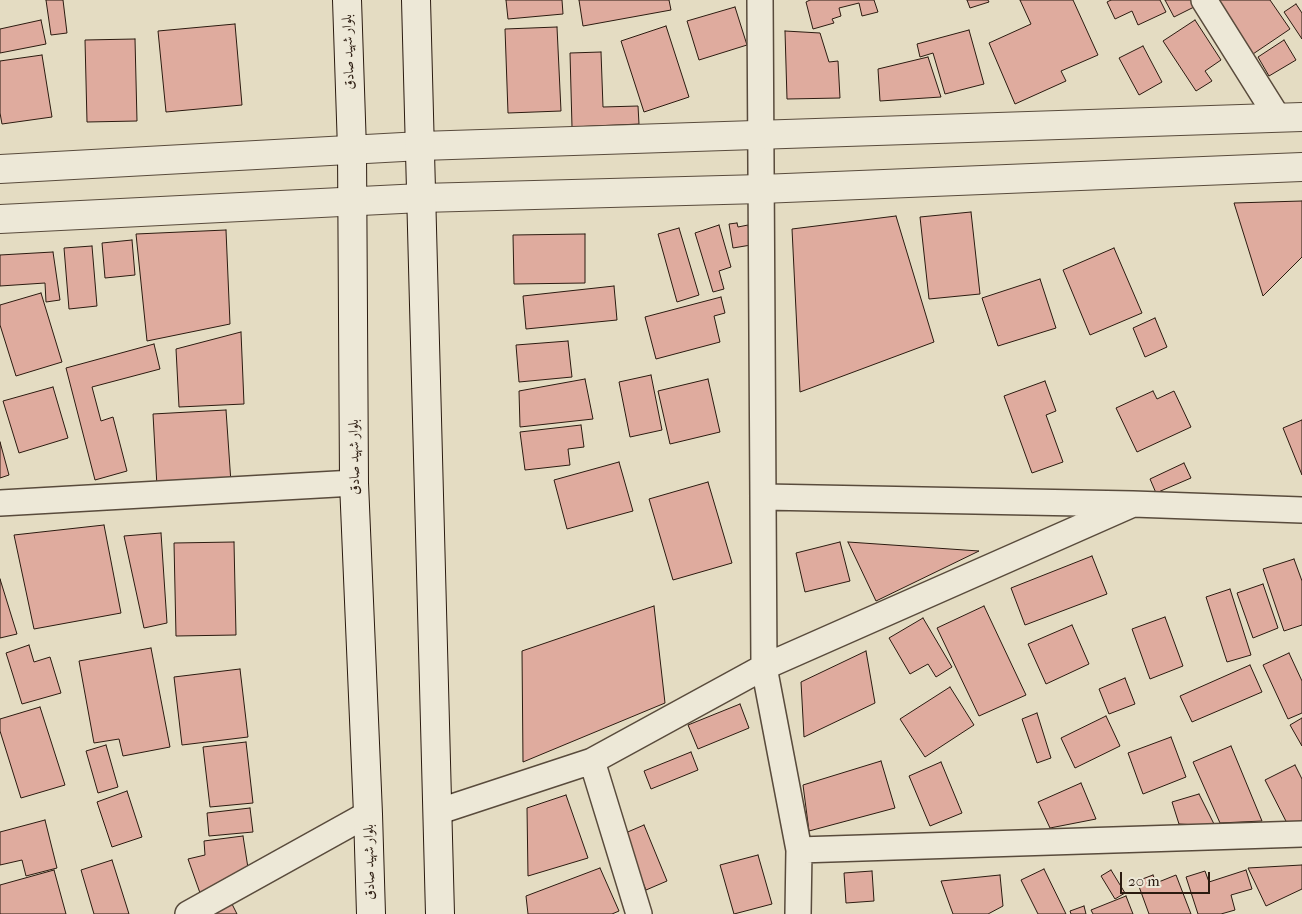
<!DOCTYPE html>
<html>
<head>
<meta charset="utf-8">
<style>
	body { margin:0 }
	#map { position:relative; width:1302px; height:914px; overflow:hidden; background:#e4dcc2; font-family:"IM FELL French Canon",serif }
	canvas { display:block }
	.scale { position:absolute; left:1120px; top:872px; width:90px; height:22px; box-sizing:border-box; border:2px solid #2b1b10; border-top:0; padding-left:6px; font-size:15px; line-height:18px; white-space:nowrap; color:#2b1b10; -webkit-text-stroke:4px #ede8d7; paint-order:stroke }
</style>
</head>
<body>
<div id="map">
<canvas width="1302" height="914"></canvas>
<div class="scale">20 m</div>
</div>
<script>
const context = document.querySelector('canvas').getContext('2d');
context.lineJoin = 'round';
function fillPath(path, color) { context.fillStyle = color; context.fill(path, 'evenodd'); }
const toPath = rows => new Path2D(rows.map(r => 'M' + r).join(''));
function stroke(path, color, width, dash) { context.strokeStyle = color; context.lineWidth = width; context.lineCap = dash ? 'butt' : 'round'; context.setLineDash(dash || []); context.stroke(path); }
function write(font, color, halo, rows, align = 'center') {
  context.font = font + ' "IM FELL French Canon",Amiri,serif'; context.lineWidth = 4; context.setLineDash([]); context.textBaseline = 'middle'; context.strokeStyle = halo; context.fillStyle = color; for (const [text, x, y, turn = 0] of rows) {
    context.save(); context.translate(x, y); context.rotate((+turn || 0) * Math.PI / 180); context.textAlign = isNaN(turn) ? turn : align; if (halo) context.strokeText(text, 0, 0); context.fillText(text, 0, 0); context.restore();
  }
}
const building = toPath([
	[46,0,63,0,67,33,51,35,46,0],
	[506,0,562,0,563,14,508,19,506,0],
	[579,0,669,0,671,10,583,26,579,0],
	[810,0,874,0,878,12,862,16,859,3,839,8,841,16,832,19,834,23,813,29,806,2,810,0],
	[967,0,988,0,989,2,970,8,967,0],
	[1020,0,1073,0,1098,55,1061,71,1066,81,1015,104,989,43,1031,24,1020,0],
	[1111,0,1160,0,1166,12,1138,25,1132,11,1115,19,1107,2,1111,0],
	[1165,0,1196,0,1198,5,1174,17,1165,0],
	[1215,0,1270,0,1290,29,1250,56,1215,0],
	[1296,4,1302,13,1302,39,1284,12,1296,4],
	[735,7,747,45,699,60,687,21,735,7],
	[41,20,46,44,0,53,0,29,41,20],
	[1195,20,1221,60,1205,71,1212,81,1196,91,1163,41,1195,20],
	[235,24,242,105,166,112,158,31,235,24],
	[666,26,689,97,644,112,621,41,666,26],
	[557,27,561,111,508,113,505,29,557,27],
	[969,30,984,84,945,94,933,53,920,57,917,44,969,30],
	[785,31,820,33,829,62,838,61,840,98,787,99,785,31],
	[135,39,137,121,87,122,85,40,135,39],
	[1284,40,1296,60,1269,76,1258,57,1284,40],
	[1143,46,1162,82,1139,95,1119,58,1143,46],
	[601,52,603,107,638,106,639,124,572,127,570,53,601,52],
	[42,55,52,117,2,124,0,113,0,61,42,55],
	[928,57,941,97,880,101,878,69,928,57],
	[1302,201,1302,257,1263,296,1234,203,1302,201],
	[971,212,980,294,929,299,920,217,971,212],
	[896,216,934,342,800,392,792,229,896,216],
	[737,223,738,227,748,225,751,245,733,248,729,224,737,223],
	[719,225,731,267,719,271,724,289,713,292,695,233,719,225],
	[679,228,699,295,677,302,658,234,679,228],
	[226,230,230,324,147,341,136,234,226,230],
	[585,234,585,283,514,284,513,235,585,234],
	[132,240,135,275,105,278,102,243,132,240],
	[92,246,97,306,69,309,64,248,92,246],
	[1114,248,1142,313,1090,335,1063,270,1114,248],
	[53,252,60,300,46,302,45,283,0,286,0,255,53,252],
	[1040,279,1056,328,998,346,982,298,1040,279],
	[614,286,617,320,526,329,523,296,614,286],
	[41,293,62,362,16,376,0,325,0,305,41,293],
	[721,297,725,313,714,316,720,342,656,359,645,317,721,297],
	[1155,318,1167,347,1145,357,1133,328,1155,318],
	[241,332,244,404,179,407,176,349,241,332],
	[568,341,572,377,519,382,516,345,568,341],
	[154,344,160,369,92,387,101,421,113,417,127,471,95,480,66,368,154,344],
	[651,375,662,430,630,437,619,382,651,375],
	[585,379,593,419,520,427,519,391,585,379],
	[708,379,720,432,670,444,658,391,708,379],
	[1045,381,1056,411,1046,415,1063,462,1032,473,1004,396,1045,381],
	[53,387,68,438,19,453,3,401,53,387],
	[1153,391,1157,399,1174,391,1191,427,1137,452,1116,408,1153,391],
	[226,410,231,483,157,487,153,414,226,410],
	[1302,420,1302,475,1283,428,1302,420],
	[581,425,584,447,568,449,570,465,525,470,520,432,581,425],
	[0,442,9,475,0,478,0,442],
	[619,462,633,511,567,529,554,480,619,462],
	[1184,463,1191,478,1156,493,1150,479,1184,463],
	[708,482,732,563,673,580,649,499,708,482],
	[104,525,121,613,34,629,14,535,104,525],
	[161,533,167,623,144,628,124,536,161,533],
	[234,542,236,635,176,636,174,543,234,542],
	[840,542,850,581,805,592,796,553,840,542],
	[848,542,979,551,876,601,848,542],
	[1092,556,1107,594,1025,625,1011,588,1092,556],
	[1294,559,1302,581,1302,625,1284,631,1263,569,1294,559],
	[0,579,17,634,0,638,0,579],
	[1263,584,1278,628,1253,638,1237,593,1263,584],
	[1230,589,1251,655,1227,662,1206,597,1230,589],
	[654,606,665,703,523,762,522,651,654,606],
	[984,606,1026,695,979,716,937,628,984,606],
	[1165,617,1183,666,1150,679,1132,629,1165,617],
	[923,618,952,667,936,677,928,664,910,674,889,638,923,618],
	[1072,625,1089,664,1046,684,1028,644,1072,625],
	[29,645,34,662,50,657,61,693,22,704,6,653,29,645],
	[151,648,170,747,123,756,119,739,94,743,79,661,151,648],
	[866,651,875,703,804,737,801,682,866,651],
	[1289,653,1302,681,1302,713,1288,719,1263,665,1289,653],
	[1250,665,1262,692,1192,722,1180,696,1250,665],
	[240,669,248,737,182,745,174,677,240,669],
	[1125,678,1135,704,1109,714,1099,689,1125,678],
	[950,687,974,725,925,757,900,719,950,687],
	[740,704,749,728,698,749,688,725,740,704],
	[40,707,65,785,21,798,0,731,0,719,40,707],
	[1037,713,1051,758,1037,763,1022,719,1037,713],
	[1106,716,1120,746,1075,768,1061,738,1106,716],
	[1302,718,1302,746,1290,725,1302,718],
	[1171,737,1186,777,1143,794,1128,753,1171,737],
	[246,742,253,803,210,807,203,747,246,742],
	[106,745,118,787,98,793,86,751,106,745],
	[1231,746,1262,821,1220,823,1193,762,1231,746],
	[691,752,698,770,651,789,644,771,691,752],
	[881,761,895,808,809,831,803,785,881,761],
	[941,762,962,813,930,826,909,776,941,762],
	[1295,765,1302,779,1302,828,1292,833,1265,780,1295,765],
	[1081,783,1096,819,1050,828,1038,802,1081,783],
	[127,791,142,837,112,847,97,802,127,791],
	[1199,794,1215,826,1179,824,1172,802,1199,794],
	[566,795,588,858,528,876,527,808,566,795],
	[250,808,253,832,209,836,207,813,250,808],
	[45,820,57,868,26,876,22,860,0,865,0,832,45,820],
	[644,825,667,881,646,890,623,834,644,825],
	[243,836,248,868,200,893,188,859,205,855,204,841,243,836],
	[758,855,772,904,734,914,720,865,758,855],
	[112,860,129,914,94,914,81,870,112,860],
	[1302,865,1302,889,1266,906,1248,868,1302,865],
	[600,868,619,911,612,914,528,914,526,896,600,868],
	[1044,869,1066,914,1038,914,1021,880,1044,869],
	[54,870,66,914,0,914,0,885,54,870],
	[1111,870,1125,893,1115,899,1101,876,1111,870],
	[1246,870,1252,889,1231,895,1235,910,1221,914,1198,914,1186,877,1205,871,1209,882,1246,870],
	[872,871,874,901,846,903,844,873,872,871],
	[1000,875,1003,906,988,914,953,914,941,881,1000,875],
	[1153,875,1156,883,1176,875,1191,914,1149,914,1137,881,1153,875],
	[1126,896,1133,914,1093,914,1091,910,1126,896],
	[231,902,237,914,205,914,231,902],
	[1084,906,1086,914,1071,914,1070,911,1084,906]
]);
fillPath(building, '#dfab9e');
stroke(building, '#2b1b10', 1);
const minor = toPath([
	[760,0,764,667,799,850,798,914],
	[1204,0,1278,118],
	[764,497,1133,504,1302,510],
	[0,503,354,483],
	[592,761,639,914],
	[437,812,592,761,764,667,1133,504],
	[799,850,1302,834],
	[188,914,368,814]
]);
const tertiary = toPath([
	[0,169,421,146,1302,117],
	[0,219,421,198,761,189,1302,167]
]);
const secondary = toPath([
	[347,0,352,149,354,483,368,814,371,914],
	[416,0,440,914]
]);
stroke(minor, '#594b3c', 28);
stroke(tertiary, '#594b3c', 30);
stroke(secondary, '#2b1b10', 30);
stroke(minor, '#ede8d7', 25);
stroke(tertiary, '#ede8d7', 28);
stroke(secondary, '#ede8d7', 28);
write('14px', '#2b1b10', '#ede8d7', [
	["بلوار شهید صادق",349,52,-92],
	["بلوار شهید صادق",355,457,-91],
	["بلوار شهید صادق",370,862,-91]
]);
</script>
</body>
</html>
